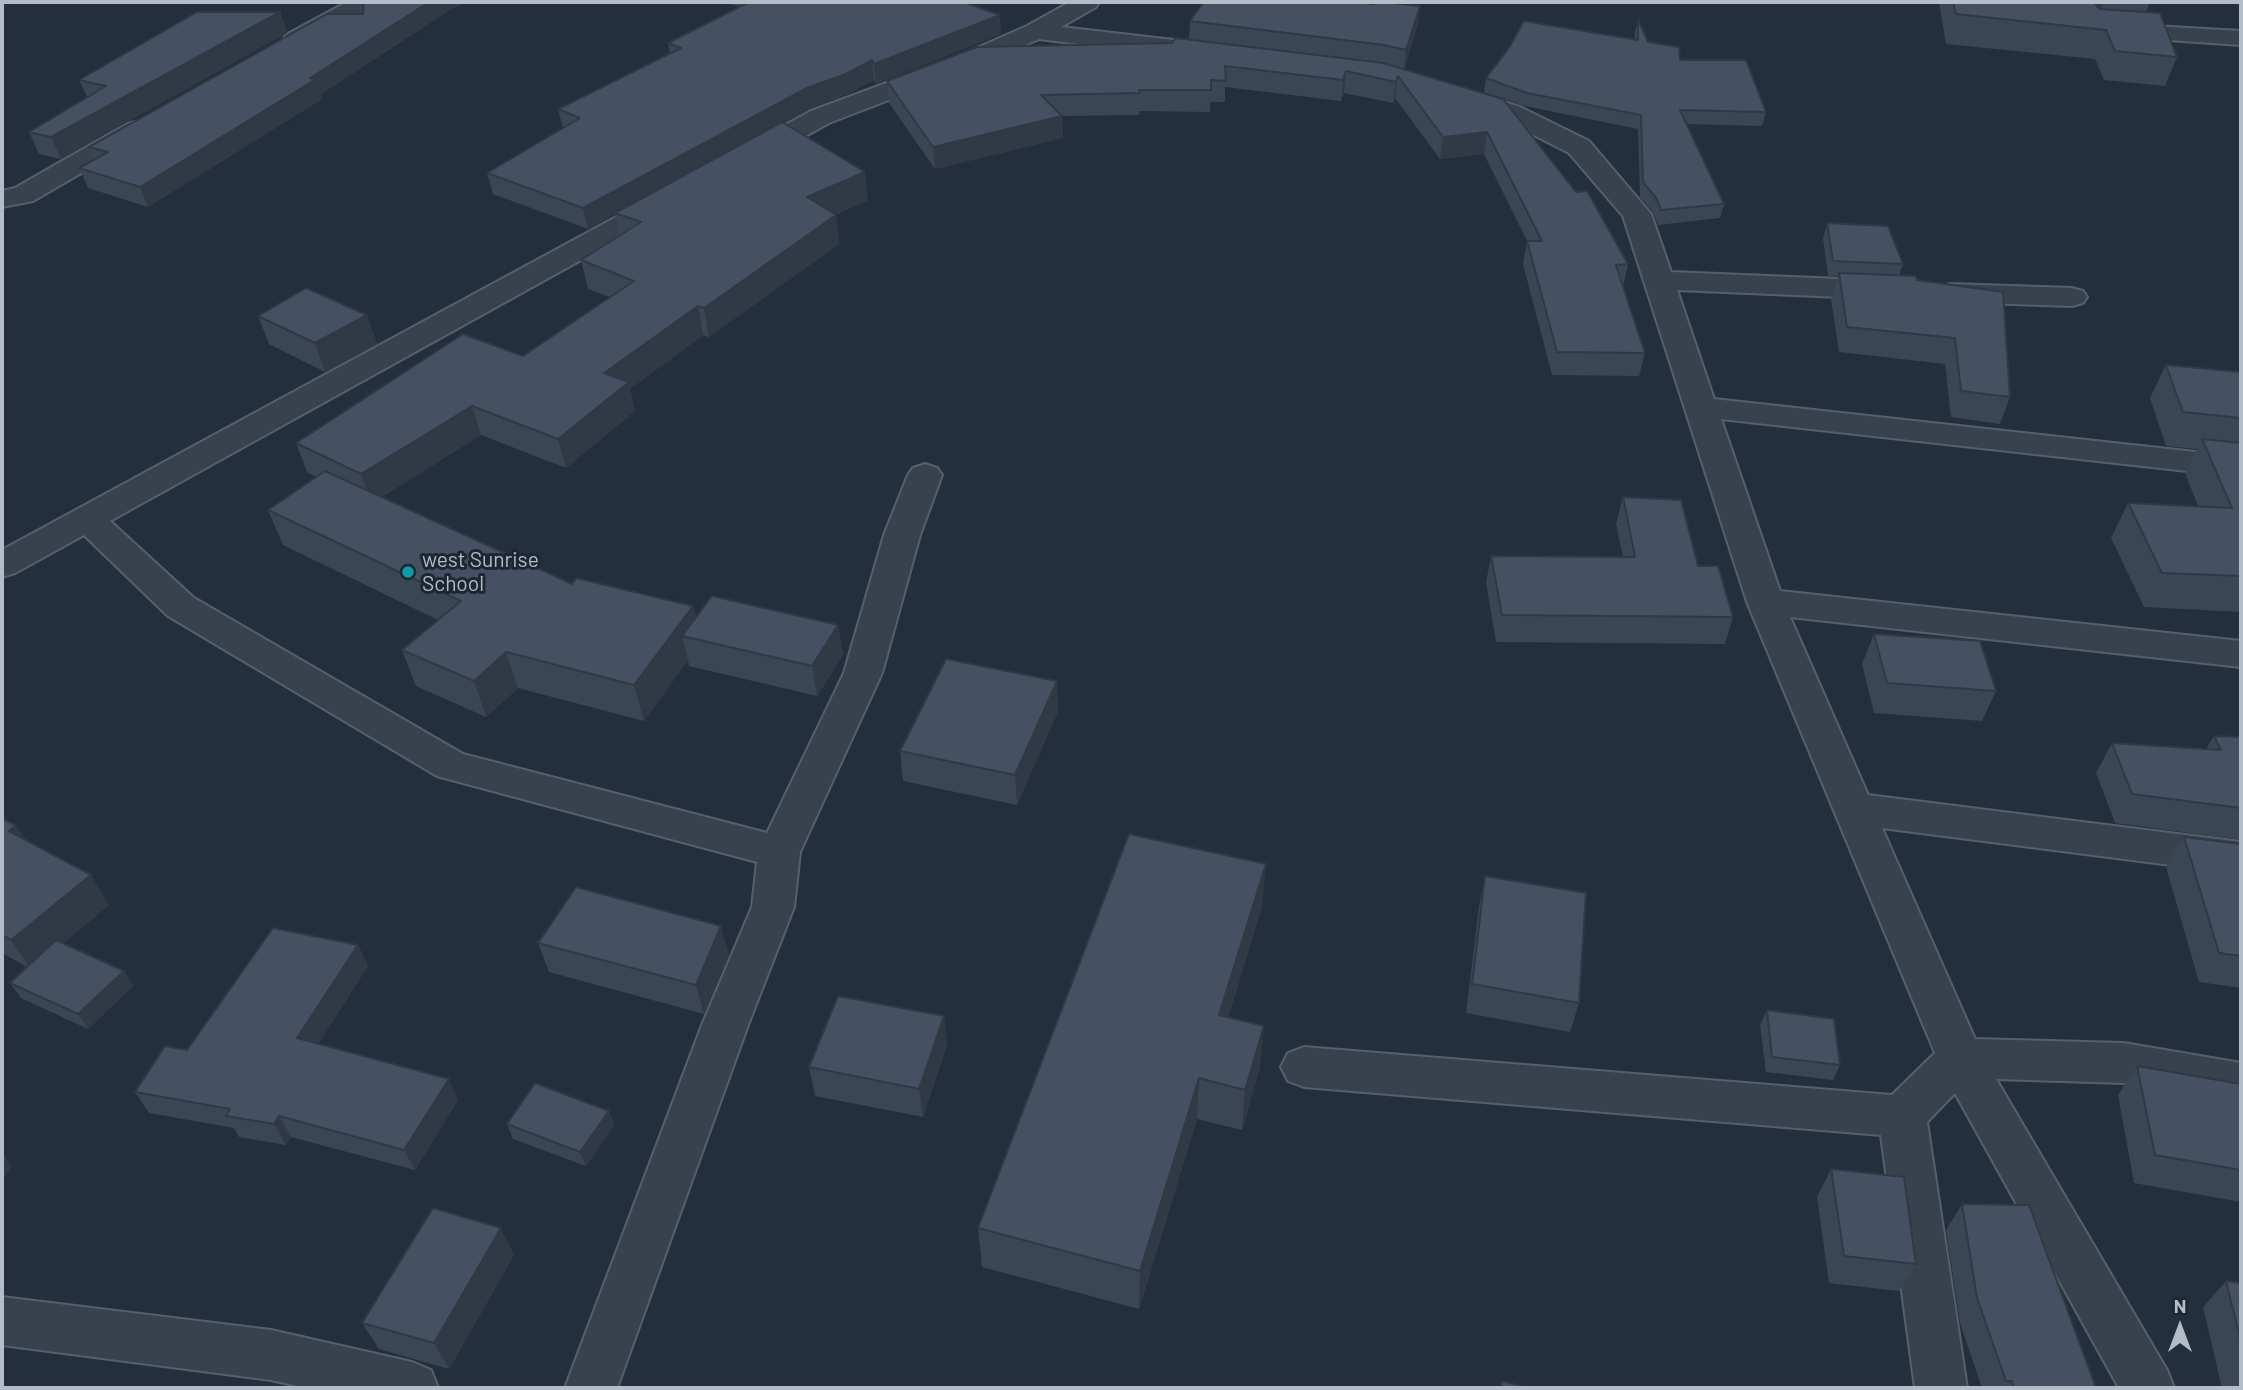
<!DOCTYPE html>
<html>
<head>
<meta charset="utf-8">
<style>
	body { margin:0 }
	#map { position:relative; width:2243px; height:1390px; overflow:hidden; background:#242f3e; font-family:Barlow,sans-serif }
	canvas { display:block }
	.frame { position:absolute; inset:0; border:4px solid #b4bcc9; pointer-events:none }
	.north { position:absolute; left:2145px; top:1292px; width:70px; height:70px; -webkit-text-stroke:5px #1d2633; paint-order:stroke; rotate:0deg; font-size:19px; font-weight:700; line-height:28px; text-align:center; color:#b4bcc9 }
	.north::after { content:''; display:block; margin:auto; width:24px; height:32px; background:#b4bcc9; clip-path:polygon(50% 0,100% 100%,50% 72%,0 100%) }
</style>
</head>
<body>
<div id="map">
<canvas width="2243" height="1390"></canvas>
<div class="frame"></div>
<div class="north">N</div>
</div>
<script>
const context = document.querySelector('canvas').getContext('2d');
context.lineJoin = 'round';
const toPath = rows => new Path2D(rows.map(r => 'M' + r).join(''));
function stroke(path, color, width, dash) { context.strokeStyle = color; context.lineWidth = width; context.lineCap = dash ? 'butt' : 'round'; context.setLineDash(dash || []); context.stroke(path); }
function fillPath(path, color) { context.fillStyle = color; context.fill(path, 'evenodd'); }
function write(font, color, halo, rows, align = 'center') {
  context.font = font + ' Barlow,sans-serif'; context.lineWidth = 6; context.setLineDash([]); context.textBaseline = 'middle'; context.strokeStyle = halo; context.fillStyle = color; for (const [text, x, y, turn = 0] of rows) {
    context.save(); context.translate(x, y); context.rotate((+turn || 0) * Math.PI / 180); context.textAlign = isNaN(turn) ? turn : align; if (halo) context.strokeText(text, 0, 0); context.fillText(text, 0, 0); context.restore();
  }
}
const minor = toPath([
	[347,2,376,2,373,7,304,45,295,47,286,45,283,40,286,35,347,2],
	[1070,2,1099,2,1096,7,1061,27,1191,42,1200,45,1204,50,1200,55,1191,58,1039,39,972,68,829,123,759,162,749,164,739,162,735,156,739,150,811,111,954,58,1027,26,1070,2],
	[2118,24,2241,31,2241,45,2109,36,2106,31,2109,26,2118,24],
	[1466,90,1520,107,1589,141,1651,214,1671,272,1888,281,1899,284,1903,290,1899,296,1888,299,1677,290,1714,399,2241,457,2241,477,1721,419,1780,591,2241,641,2241,667,1790,617,1868,795,2241,842,2241,874,1882,828,1975,1039,2124,1043,2241,1063,2241,1103,2124,1083,1996,1079,2167,1370,2174,1388,2119,1388,1955,1093,1927,1122,1967,1388,1915,1388,1881,1135,1304,1087,1288,1081,1281,1067,1288,1053,1304,1047,1892,1095,1935,1053,1747,602,1623,216,1569,153,1502,119,1457,104,1453,98,1457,92,1466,90],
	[136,122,145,124,149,130,145,136,33,201,2,207,2,191,15,188,127,124,136,122],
	[663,195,673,197,677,203,673,209,110,521,194,598,463,754,767,833,844,673,884,535,908,475,913,468,925,464,937,468,942,475,920,535,882,673,800,852,794,907,748,1025,617,1388,565,1388,702,1025,752,907,757,862,437,776,168,616,84,535,15,573,2,577,2,550,653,197,663,195],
	[1951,284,2072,288,2083,291,2087,297,2083,303,2072,306,1951,302,1940,299,1936,293,1940,287,1951,284],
	[2,1297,271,1330,412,1362,431,1370,438,1388,306,1388,271,1380,2,1345,2,1297]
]);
stroke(minor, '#565f6c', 4);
fillPath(minor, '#38414e');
fillPath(toPath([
	[364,2,465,2,453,8,321,94,322,99,148,207,88,188,79,168,94,160,89,147,363,14],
	[725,2,918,2,1001,34,876,84,874,80,848,94,810,109,783,123,868,200,835,215,836,215,839,244,709,337,703,335,630,389,635,411,566,468,481,435,382,497,572,584,693,606,696,617,838,625,843,655,817,696,689,666,688,660,644,721,518,688,486,717,416,686,402,650,438,620,283,545,268,510,316,477,307,472,296,443,523,356,610,297,588,289,581,260,620,236,615,214,588,229,493,194,487,173,563,128,558,109,670,53,668,43,740,7],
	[1939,2,2150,2,2146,12,2177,57,2165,86,2104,80,2095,59,1946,44],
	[1374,4,1420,6,1418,24,1404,69,1388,65,1503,99,1628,264,1623,287,1645,353,1639,376,1552,375,1523,264,1527,241,1484,154,1440,159,1395,98,1393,103,1344,93,1341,101,1225,87,1225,102,1210,102,1210,112,1139,111,1139,115,1062,116,1063,138,935,169,889,103,887,81,1172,43,1189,39,1190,21],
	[280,12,287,33,61,159,39,154,29,132,87,97,79,80],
	[1638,19,1648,42,1680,60,1766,112,1762,126,1687,124,1724,204,1720,218,1658,225,1653,212,1640,197,1638,129,1525,106,1484,92,1486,78,1635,39,1635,32],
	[1827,223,1903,264,1899,276,1917,280,2010,397,2000,424,1951,417,1945,364,1839,352,1831,299,1839,276,1828,276,1823,238],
	[367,315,377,344,325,372,269,344,258,316],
	[2166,365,2241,372,2241,612,2144,607,2111,538,2128,503,2198,506,2185,473,2197,449,2166,446,2150,398],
	[1623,497,1698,566,1733,617,1725,644,1496,642,1486,583,1491,556,1623,557,1616,524],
	[1874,634,1996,691,1982,721,1874,713,1862,664],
	[1057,681,1058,711,1017,805,903,781,900,751],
	[2214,736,2241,737,2241,840,2115,823,2096,773,2112,743,2206,749],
	[2,819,26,840,109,905,63,943,124,971,133,986,88,1029,21,998,10,983,27,967,2,953],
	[2184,837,2241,844,2241,988,2199,982,2166,867],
	[1485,876,1579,1003,1570,1032,1466,1013,1479,906],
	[1262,906,1228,1018,1260,1067,1242,1130,1197,1119,1139,1309,982,1267,978,1228],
	[538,943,729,955,704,1014,549,972],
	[358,945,368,966,318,1044,458,1100,415,1170,291,1137,286,1145,239,1137,234,1128,149,1113,135,1092,187,1050],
	[1767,1010,1840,1065,1833,1080,1766,1072,1760,1025],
	[944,1016,947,1045,923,1117,815,1096,809,1067],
	[2137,1066,2241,1084,2241,1202,2134,1183,2118,1095],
	[609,1111,614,1125,586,1166,513,1139,507,1124],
	[1831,1169,1916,1264,1899,1291,1829,1283,1817,1197],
	[1962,1204,2096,1388,1982,1388,1960,1323,1946,1230],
	[514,1255,449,1369,379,1349,362,1323],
	[2226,1281,2241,1283,2241,1388,2222,1388,2203,1307]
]), '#3b4654');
fillPath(toPath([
	[429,2,465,2,453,8,321,94,322,99,148,207,140,187],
	[2094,2,2104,2,2096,20],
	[1420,6,1418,24,1404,69,1406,50],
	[280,12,287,33,61,159,51,137],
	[1000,15,1001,34,876,84,874,64],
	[872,60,874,80,848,94,810,109,616,214,615,213,615,214,588,229,583,208,807,88],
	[1346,71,1344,93,1341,101,1343,80],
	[1398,76,1395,98,1393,103,1396,82],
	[1062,116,1063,138,935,169,933,147],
	[1487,132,1484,154,1440,159,1443,137],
	[865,172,868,200,811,225,807,197],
	[836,215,839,244,709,337,704,308],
	[698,306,703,335,630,389,635,411,566,468,558,439,604,373],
	[367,315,377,344,325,372,315,343],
	[472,406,481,435,372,503,361,474],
	[693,606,701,640,682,636,688,660,644,721,634,685],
	[838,625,843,655,817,696,812,666],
	[506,652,518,688,486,717,474,681],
	[1057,681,1058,711,1017,805,1015,775],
	[16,825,35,854,9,831],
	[1266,864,1262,906,1216,1057,1219,1015],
	[91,875,109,905,31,970,11,940],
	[721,926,729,955,704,1014,696,985],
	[358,945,368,966,308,1059,297,1038],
	[124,971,133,986,88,1029,78,1014],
	[944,1016,947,1045,923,1117,919,1089],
	[1264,1026,1260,1067,1242,1130,1245,1090],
	[1199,1078,1197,1119,1139,1309,1140,1271],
	[449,1079,458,1100,415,1170,404,1150],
	[609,1111,614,1125,586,1166,580,1152],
	[279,1116,291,1137,286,1145,274,1124],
	[2,1153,12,1166,2,1180],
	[501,1228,514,1255,449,1369,434,1343]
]), '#303945');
const building = toPath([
	[364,2,429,2,310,78,316,79,140,187,79,168,108,152,89,147,327,14,363,14,364,2],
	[749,2,918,2,922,3,925,2,963,2,1000,15,874,64,872,60,846,74,807,88,583,208,487,173,580,118,558,109,681,48,668,43,749,2],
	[1204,2,1355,2,1374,4,1375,2,1382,2,1420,6,1406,50,1384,45,1190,21,1204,2],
	[1953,2,2094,2,2099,9,2160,13,2177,57,2115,51,2106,30,1956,14,1953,2],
	[197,12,280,12,51,137,29,132,106,86,79,80,197,12],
	[1638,19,1648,42,1679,47,1680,60,1746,60,1766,112,1680,110,1724,204,1661,210,1656,198,1643,182,1641,115,1527,93,1486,78,1509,48,1524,21,1638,40,1638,19],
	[1176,38,1383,63,1503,99,1576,192,1587,191,1628,264,1616,265,1645,353,1557,352,1527,241,1542,241,1487,132,1443,137,1398,76,1396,82,1346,71,1343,80,1225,66,1226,81,1211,80,1211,90,1139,90,1140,93,1041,95,1062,116,933,147,887,81,977,47,1172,43,1176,38],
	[782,122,865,172,807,197,836,215,704,308,698,306,604,373,629,382,558,439,472,406,361,474,296,443,463,334,523,356,634,281,581,260,641,222,615,213,782,122],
	[1827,223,1888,226,1903,264,1833,261,1827,223],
	[1839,273,1916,276,1917,280,2003,292,2010,397,1961,391,1955,338,1847,327,1839,273],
	[306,288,367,315,315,343,258,316,306,288],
	[2166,365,2241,372,2241,418,2183,412,2166,365],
	[2202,439,2241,443,2241,576,2162,573,2128,503,2232,508,2202,439],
	[325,471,572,584,576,578,693,606,634,685,506,652,474,681,402,650,461,601,268,510,325,471],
	[1623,497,1681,500,1698,566,1718,566,1733,617,1502,615,1491,556,1635,557,1623,497],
	[712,596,838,625,812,666,682,636,712,596],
	[1874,634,1980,641,1996,691,1887,683,1874,634],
	[946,659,1057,681,1015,775,900,751,946,659],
	[2214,736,2241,737,2241,808,2132,794,2112,743,2221,750,2214,736],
	[2,819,16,825,9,831,91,875,11,940,2,935,2,819],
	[1129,834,1266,864,1219,1015,1264,1026,1245,1090,1199,1078,1140,1271,978,1228,1129,834],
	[2184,837,2241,844,2241,956,2219,953,2184,837],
	[1485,876,1586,893,1579,1003,1472,984,1485,876],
	[576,887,721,926,696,985,538,943,576,887],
	[273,928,358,945,297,1038,449,1079,404,1150,279,1116,274,1124,226,1116,230,1109,135,1092,165,1046,187,1050,273,928],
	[56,940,124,971,78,1014,10,983,56,940],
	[838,996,944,1016,919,1089,809,1067,838,996],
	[1767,1010,1834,1019,1840,1065,1772,1057,1767,1010],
	[2137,1066,2241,1084,2241,1170,2155,1155,2137,1066],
	[535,1083,609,1111,580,1152,507,1124,535,1083],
	[1831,1169,1904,1177,1916,1264,1844,1256,1831,1169],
	[1962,1204,2029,1205,2096,1388,2014,1388,2012,1381,2006,1381,1977,1298,1962,1204],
	[433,1208,501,1228,434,1343,362,1323,433,1208],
	[2226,1281,2241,1283,2241,1342,2226,1281],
	[1502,1381,1528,1388,1501,1388,1502,1381]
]);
fillPath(building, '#455162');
stroke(building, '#303945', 2);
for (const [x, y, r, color] of [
	[408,572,7,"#0f9aa8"]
]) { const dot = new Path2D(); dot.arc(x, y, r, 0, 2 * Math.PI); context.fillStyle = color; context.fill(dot); stroke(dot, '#1d2633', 2.5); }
write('21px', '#b4bcc9', '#1d2633', [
	["west Sunrise",422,560],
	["School",422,584]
], 'left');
</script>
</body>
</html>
